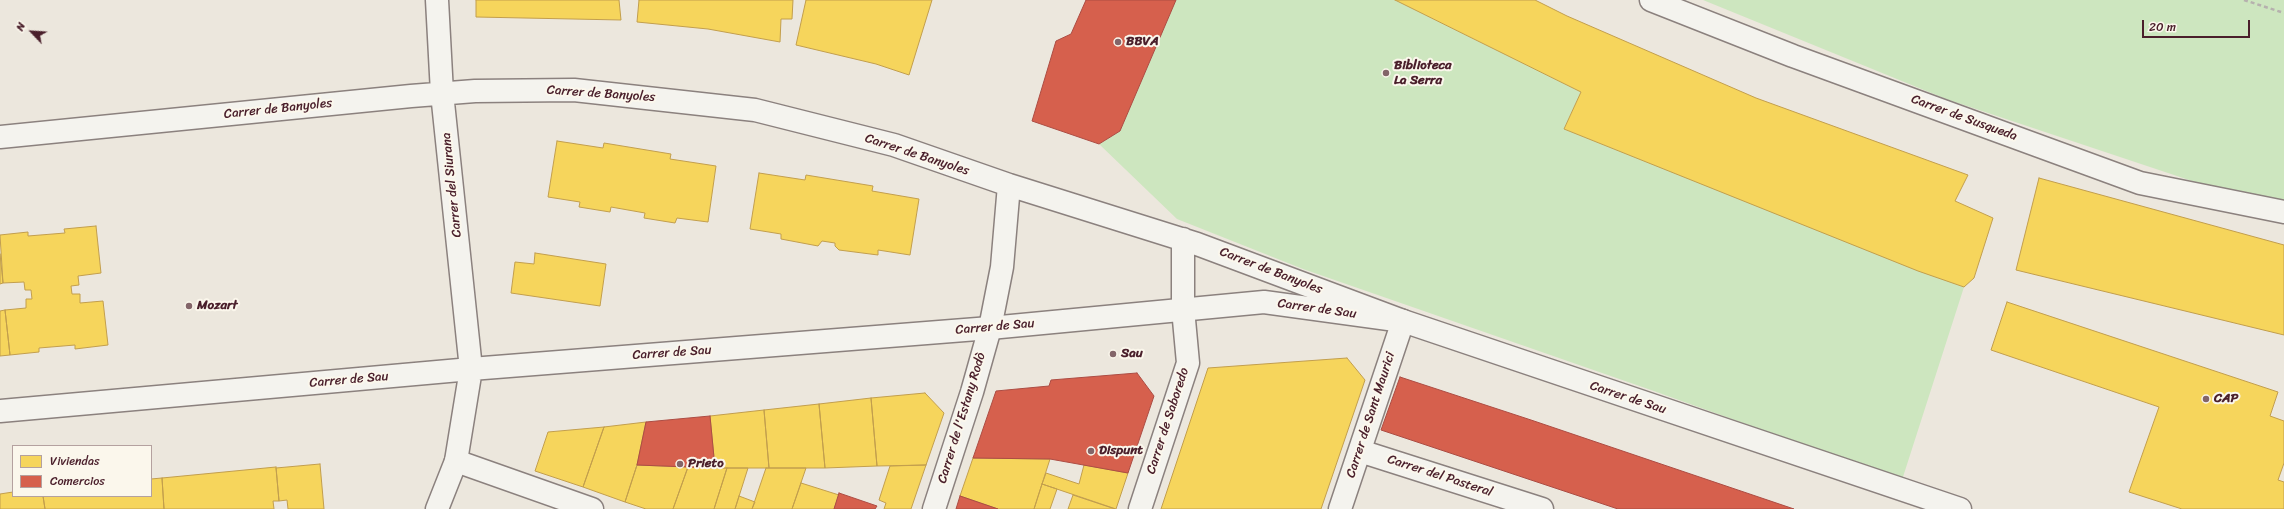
<!DOCTYPE html>
<html>
<head>
<meta charset="utf-8">
<style>
	body { margin:0 }
	#map { position:relative; width:2284px; height:509px; overflow:hidden; background:#ece7dd; font-family:Sriracha,sans-serif }
	canvas { display:block }
	.legend { position:absolute; left:12px; top:445px; width:140px; height:52px; box-sizing:border-box; background:#fbf7ec; border:1px solid #b4a19f; margin:0; padding:5px 7px; list-style:none; font-size:12px; color:#4a1f2b }
	.legend li { display:flex; align-items:center; gap:8px; height:20px }
	.legend b { width:20px; border:1px solid #b4a19f }
	.north { position:absolute; left:12px; top:12px; width:40px; height:40px; -webkit-text-stroke:3px #fbf7ec; paint-order:stroke; rotate:295deg; font-size:11px; font-weight:700; line-height:16px; text-align:center; color:#4a1f2b }
	.north::after { content:''; display:block; margin:auto; width:14px; height:18px; background:#4a1f2b; clip-path:polygon(50% 0,100% 100%,50% 72%,0 100%) }
	.scale { position:absolute; left:2142px; top:20px; width:108px; height:18px; box-sizing:border-box; border:2px solid #4a1f2b; border-top:0; padding-left:5px; font-size:12px; line-height:14px; white-space:nowrap; color:#4a1f2b; -webkit-text-stroke:3px #fbf7ec; paint-order:stroke }
</style>
</head>
<body>
<div id="map">
<canvas width="2284" height="509"></canvas>
<ul class="legend">
<li><b style="height:11px;background:#f6d55c"></b>Viviendas</li>
<li><b style="height:11px;background:#d6604d"></b>Comercios</li>
</ul>
<div class="north">N</div>
<div class="scale">20 m</div>
</div>
<script>
const context = document.querySelector('canvas').getContext('2d');
context.lineJoin = 'round';
function fillPath(path, color) { context.fillStyle = color; context.fill(path, 'evenodd'); }
const toPath = rows => new Path2D(rows.map(r => 'M' + r).join(''));
function stroke(path, color, width, dash) { context.strokeStyle = color; context.lineWidth = width; context.lineCap = dash ? 'butt' : 'round'; context.setLineDash(dash || []); context.stroke(path); }
function write(font, color, halo, rows, align = 'center') {
  context.font = font + ' Sriracha,sans-serif'; context.lineWidth = 4; context.setLineDash([]); context.textBaseline = 'middle'; context.strokeStyle = halo; context.fillStyle = color; for (const [text, x, y, turn = 0] of rows) {
    context.save(); context.translate(x, y); context.rotate((+turn || 0) * Math.PI / 180); context.textAlign = isNaN(turn) ? turn : align; if (halo) context.strokeText(text, 0, 0); context.fillText(text, 0, 0); context.restore();
  }
}
fillPath(toPath([
	[1176,0,1395,0,1581,92,1564,129,1964,287,1902,480,1651,390,1303,269,1177,219,1099,144,1120,131],
	[1703,0,2284,0,2284,206,2204,185,1946,99]
]), '#cde6bf');
const homes = toPath([
	[476,0,619,0,621,20,476,17,476,0],
	[639,0,793,0,792,19,781,19,780,42,708,29,637,22,639,0],
	[806,0,932,0,909,75,876,64,796,45,806,0],
	[1395,0,1535,0,1567,16,1756,98,1968,175,1955,201,1993,218,1974,278,1964,287,1918,271,1564,129,1581,92,1395,0],
	[557,141,603,148,604,143,671,154,670,159,716,166,708,222,677,218,675,223,644,218,645,213,611,207,610,212,579,207,580,202,548,197,557,141],
	[759,173,805,180,806,175,873,186,872,191,919,199,910,255,878,250,878,255,839,250,835,246,835,243,822,241,818,246,781,239,781,234,750,229,759,173],
	[2039,178,2284,245,2284,335,2016,270,2039,178],
	[96,226,101,273,78,276,79,285,71,286,72,294,80,294,80,303,103,301,108,345,75,349,75,345,39,348,39,352,10,355,5,310,26,308,26,299,32,299,31,290,25,290,24,282,3,283,0,235,28,232,28,236,65,233,64,229,96,226],
	[535,253,606,264,600,306,511,293,515,262,534,264,535,253],
	[0,254,3,283,0,284,0,254],
	[2007,302,2278,392,2270,416,2284,421,2284,463,2278,480,2284,482,2284,509,2182,509,2129,492,2159,407,1991,350,2007,302],
	[5,310,10,355,0,356,0,311,5,310],
	[1347,358,1365,380,1321,509,1161,509,1208,368,1347,358],
	[925,393,944,413,926,465,877,466,871,398,925,393],
	[871,398,877,466,825,468,819,404,871,398],
	[819,404,825,468,769,468,764,410,819,404],
	[764,410,769,468,715,468,710,416,764,410],
	[646,422,637,465,625,502,583,487,604,427,646,422],
	[604,427,583,487,535,471,548,432,604,427],
	[973,458,1050,459,1034,509,998,509,960,496,973,458],
	[320,464,324,509,288,509,287,500,279,501,276,468,320,464],
	[637,465,688,467,673,509,646,509,625,502,637,465],
	[926,465,911,509,884,509,886,503,879,500,890,466,926,465],
	[1084,465,1128,473,1116,509,1042,484,1046,473,1079,484,1084,465],
	[276,467,279,501,273,501,274,509,164,509,162,478,276,467],
	[688,467,727,468,714,509,673,509,688,467],
	[727,468,748,468,735,509,714,509,727,468],
	[766,468,806,468,792,509,752,509,766,468],
	[162,478,164,509,45,509,43,496,151,496,151,479,162,478],
	[801,483,839,495,834,509,792,509,801,483],
	[1042,484,1057,489,1050,509,1034,509,1042,484],
	[13,492,13,496,43,496,45,509,0,509,0,494,13,492],
	[1073,495,1115,509,1068,509,1073,495],
	[739,496,755,502,752,509,735,509,739,496]
]);
fillPath(homes, '#f6d55c');
stroke(homes, '#c29e4d', 1);
const shops = toPath([
	[1086,0,1176,0,1120,131,1099,144,1032,121,1056,41,1071,34,1086,0],
	[1137,373,1154,396,1128,473,1050,459,973,458,996,391,1049,386,1051,380,1137,373],
	[1400,377,1531,420,1794,509,1618,509,1381,430,1400,377],
	[710,416,715,468,637,465,646,422,710,416],
	[839,493,877,506,875,509,834,509,839,493],
	[960,496,998,509,956,509,960,496]
]);
fillPath(shops, '#d6604d');
stroke(shops, '#ac4c43', 1);
const minor = toPath([
	[1651,0,1793,56,2140,183,2284,212],
	[0,137,411,96,475,91,574,90,755,110,894,145,1009,185,1197,244,1403,321,1340,509],
	[0,411,471,369,442,93,437,0],
	[1360,451,1542,509],
	[456,461,592,509],
	[934,509,972,392,990,328,1002,267,1009,185],
	[1140,509,1188,363,1183,309,1183,239]
]);
const tertiary = toPath([
	[437,509,456,461,471,369,990,328,1264,302,1403,321,1960,509]
]);
stroke(minor, '#8b817e', 25);
stroke(tertiary, '#8b817e', 25);
stroke(toPath([
	[2244,0,2284,13]
]), '#b6b1ae', 2.5, [4, 3]);
stroke(minor, '#f4f3ee', 22);
stroke(tertiary, '#f4f3ee', 22);
for (const [x, y, r, color] of [
	[1118,42,4,"#836569"],
	[1386,73,4,"#836569"],
	[189,306,4,"#836569"],
	[1113,354,4,"#836569"],
	[2206,399,4,"#836569"],
	[1091,451,4,"#836569"],
	[680,464,4,"#836569"]
]) { const dot = new Path2D(); dot.arc(x, y, r, 0, 2 * Math.PI); context.fillStyle = color; context.fill(dot); stroke(dot, '#fbf7ec', 1.5); }
write('bold 13px', '#4a1f2b', '#fbf7ec', [
	["BBVA",1126,42],
	["Biblioteca",1394,66],
	["La Serra",1394,81],
	["Mozart",197,306],
	["Sau",1121,354],
	["CAP",2214,399],
	["Dispunt",1099,451],
	["Prieto",688,464]
], 'left');
write('13px', '#4a1f2b', '#fbf7ec', [
	["Carrer de Banyoles",601,94,4],
	["Carrer de Banyoles",278,109,-6],
	["Carrer de Susqueda",1964,118,20],
	["Carrer de Banyoles",917,155,18],
	["Carrer del Siurana",452,185,-96],
	["Carrer de Banyoles",1271,271,21],
	["Carrer de Sau",1317,309,8],
	["Carrer de Sau",995,327,-5],
	["Carrer de Sau",672,353,-4],
	["Carrer de Sau",349,380,-5],
	["Carrer de Sau",1628,398,18],
	["Carrer de Sant Maurici",1371,415,-72],
	["Carrer de l'Estany Rodò",962,418,-73],
	["Carrer de Saboredo",1168,421,-72],
	["Carrer del Pasteral",1440,476,18]
]);
</script>
</body>
</html>
